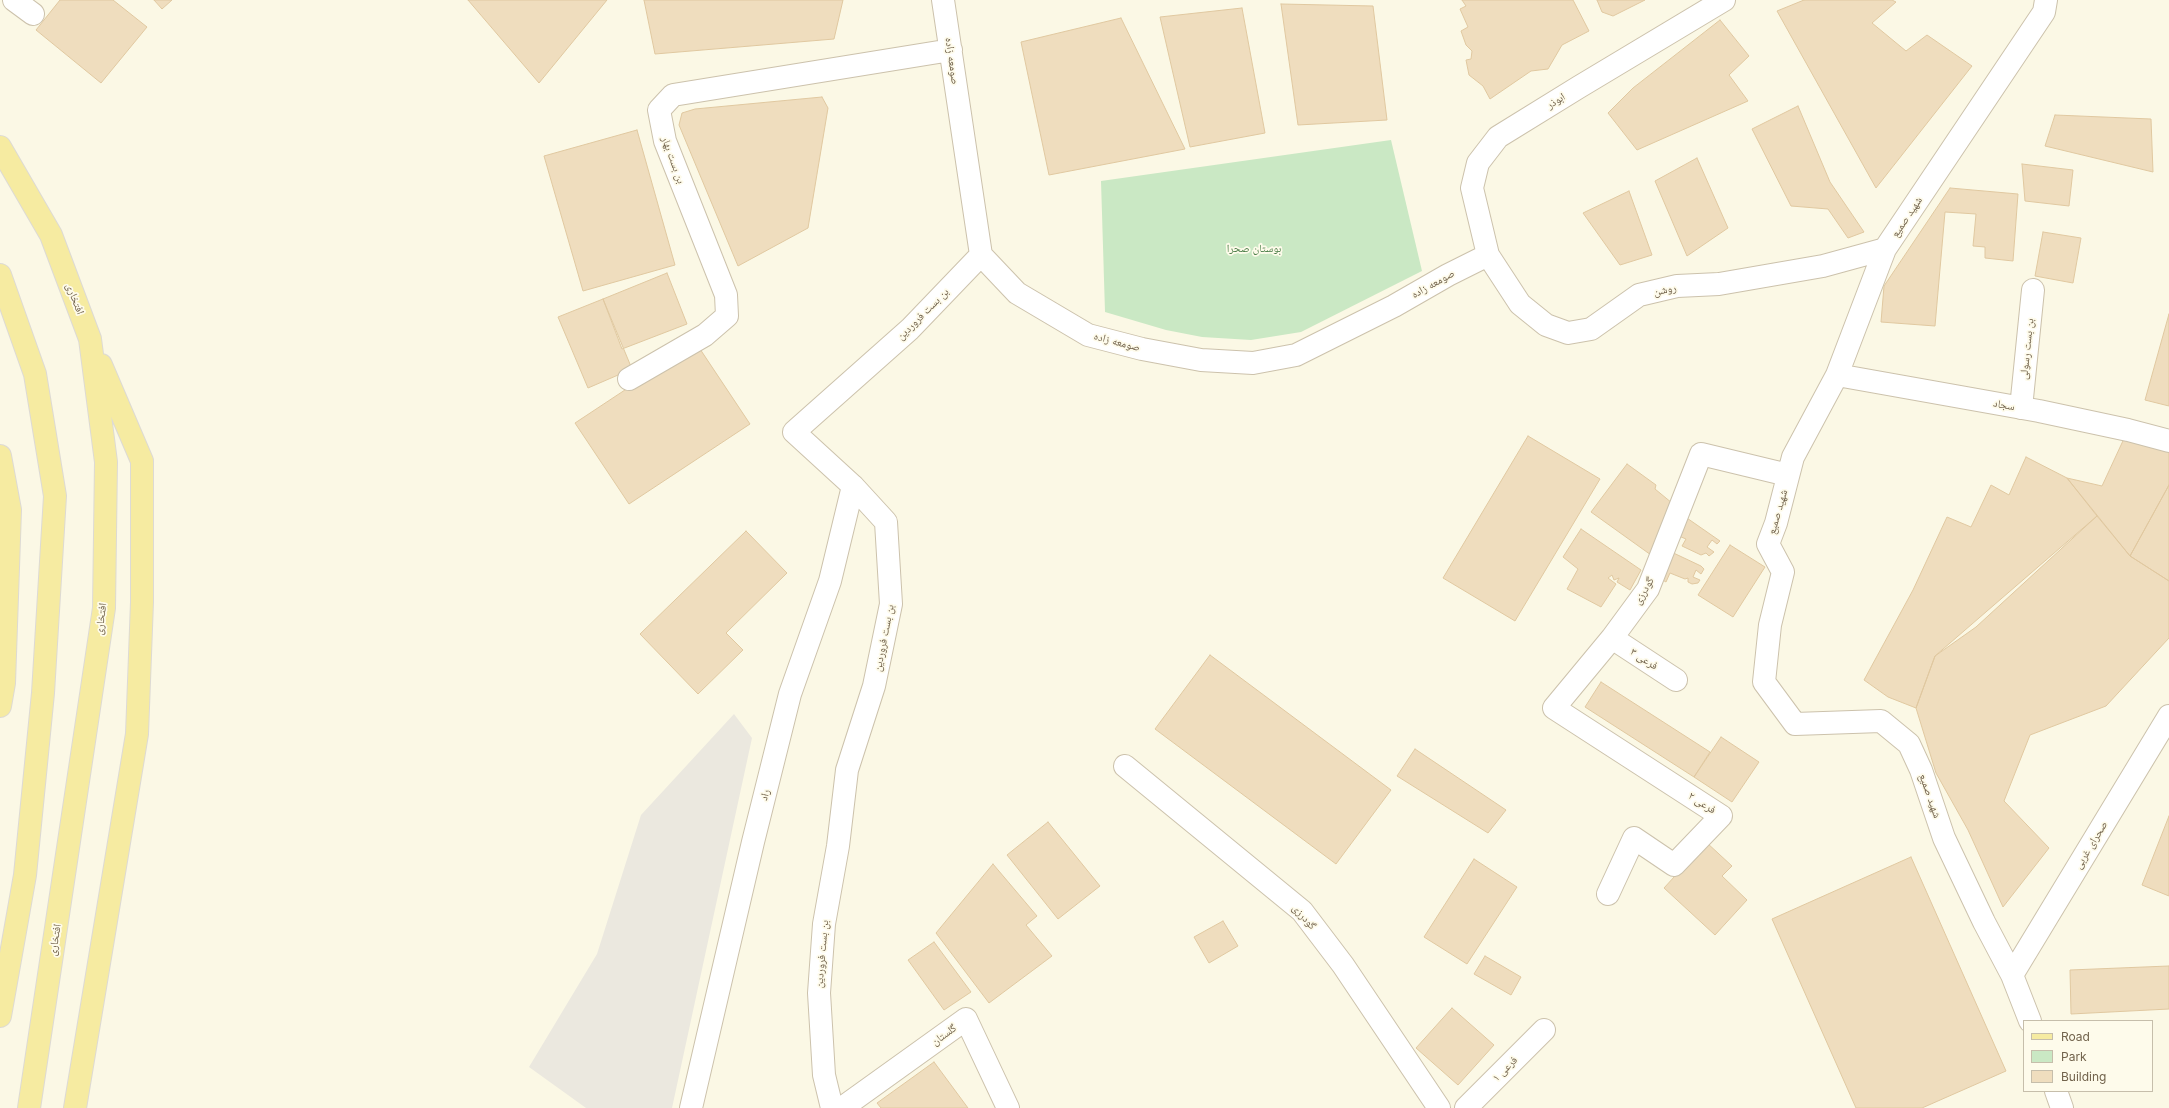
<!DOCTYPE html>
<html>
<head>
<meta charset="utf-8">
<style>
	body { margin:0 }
	#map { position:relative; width:2169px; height:1108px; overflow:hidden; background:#fbf8e5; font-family:Inter,sans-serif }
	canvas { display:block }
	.legend { position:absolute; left:2023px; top:1020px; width:130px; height:72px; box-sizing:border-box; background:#fefbeb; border:1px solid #c6beab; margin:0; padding:5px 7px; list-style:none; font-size:12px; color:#72634c }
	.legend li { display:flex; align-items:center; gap:8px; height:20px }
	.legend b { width:20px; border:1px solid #c6beab }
</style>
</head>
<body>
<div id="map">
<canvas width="2169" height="1108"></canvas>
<ul class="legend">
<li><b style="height:5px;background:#f6eba1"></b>Road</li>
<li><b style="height:11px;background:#cae8c4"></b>Park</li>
<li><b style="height:11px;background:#efddbe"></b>Building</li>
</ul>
</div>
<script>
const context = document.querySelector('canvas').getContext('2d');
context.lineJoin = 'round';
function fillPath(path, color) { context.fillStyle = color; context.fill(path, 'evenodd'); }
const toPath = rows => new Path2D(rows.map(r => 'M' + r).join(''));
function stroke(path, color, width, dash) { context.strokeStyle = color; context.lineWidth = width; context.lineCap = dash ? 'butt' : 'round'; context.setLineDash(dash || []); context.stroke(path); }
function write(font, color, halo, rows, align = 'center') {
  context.font = font + ' Inter,"Noto Naskh Arabic",sans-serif'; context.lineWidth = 3.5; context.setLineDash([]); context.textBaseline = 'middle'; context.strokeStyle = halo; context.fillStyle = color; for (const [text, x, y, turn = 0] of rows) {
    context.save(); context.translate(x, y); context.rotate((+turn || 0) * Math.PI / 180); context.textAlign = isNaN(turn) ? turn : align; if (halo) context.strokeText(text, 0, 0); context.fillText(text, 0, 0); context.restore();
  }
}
fillPath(toPath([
	[734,714,752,738,672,1108,586,1108,529,1067,597,954,641,815]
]), '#ebe8df');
fillPath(toPath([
	[1391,140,1422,271,1301,332,1251,340,1202,337,1166,330,1105,312,1101,181]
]), '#cae8c4');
const building = toPath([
	[60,0,113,0,147,27,101,83,36,30,60,0],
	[154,0,172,0,162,9,154,0],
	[468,0,607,0,539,83,468,0],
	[644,0,843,0,834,39,655,54,644,0],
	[1462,0,1573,0,1589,31,1562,45,1548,69,1531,71,1490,99,1483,86,1469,75,1466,60,1471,59,1472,51,1466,45,1461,31,1468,27,1460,9,1466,6,1462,0],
	[1597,0,1645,0,1613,16,1602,12,1597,0],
	[1804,0,1892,0,1896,2,1872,23,1906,51,1927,35,1972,66,1876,188,1777,11,1804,0],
	[1281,4,1373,6,1387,120,1298,125,1281,4],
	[1242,8,1265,133,1190,147,1160,17,1242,8],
	[1121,18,1185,149,1049,175,1021,42,1121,18],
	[1720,20,1749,56,1729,75,1748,101,1637,150,1608,113,1633,88,1720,20],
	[822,97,828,108,808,228,738,266,679,125,682,113,695,109,822,97],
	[1798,106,1830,182,1864,232,1848,238,1828,209,1791,206,1752,129,1798,106],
	[2055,115,2151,119,2153,172,2045,146,2055,115],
	[637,130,675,265,583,291,544,156,637,130],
	[1697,158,1728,228,1687,256,1655,181,1697,158],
	[2022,164,2073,170,2069,206,2025,201,2022,164],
	[1950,188,2018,194,2013,261,1985,258,1985,247,1973,246,1976,214,1945,212,1935,326,1881,322,1884,286,1950,188],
	[1629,191,1652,255,1620,265,1583,213,1629,191],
	[2043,232,2081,238,2073,283,2035,276,2043,232],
	[667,273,687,324,622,349,603,299,667,273],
	[603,299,632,369,588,388,558,317,603,299],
	[2169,314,2169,406,2145,400,2169,314],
	[696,343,750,424,629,504,575,423,696,343],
	[2128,430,2169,441,2169,485,2130,556,2067,478,2102,486,2128,430],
	[1528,436,1600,479,1515,621,1443,578,1528,436],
	[2026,457,2067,478,2097,516,1976,627,1935,656,1916,708,1888,697,1864,680,1913,590,1947,517,1971,527,1991,485,2009,495,2026,457],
	[1627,464,1656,485,1655,489,1672,503,1651,555,1591,512,1627,464],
	[2169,485,2169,581,2130,556,2169,485],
	[1684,516,1720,541,1717,544,1712,540,1707,547,1714,552,1709,556,1706,553,1701,555,1682,546,1686,539,1674,534,1684,516],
	[2097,516,2130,556,2169,581,2169,638,2106,706,2030,735,2004,801,2049,848,2003,907,1968,830,1936,773,1916,708,1935,656,2097,516],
	[1581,529,1641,570,1630,590,1617,582,1619,578,1614,580,1612,575,1608,578,1616,584,1601,607,1567,589,1578,569,1563,557,1581,529],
	[746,531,787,573,726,633,743,650,698,694,640,634,746,531],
	[1730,545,1765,567,1733,617,1698,595,1730,545],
	[1665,549,1701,566,1704,569,1701,574,1696,570,1693,577,1700,580,1698,583,1692,584,1688,582,1688,578,1685,579,1670,573,1666,582,1654,575,1665,549],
	[1210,655,1391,790,1336,864,1155,729,1210,655],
	[1601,682,1710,752,1694,777,1585,707,1601,682],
	[1721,737,1759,762,1732,802,1694,777,1721,737],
	[1415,749,1506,810,1488,833,1397,776,1415,749],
	[2169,816,2169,896,2142,885,2169,816],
	[1048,822,1100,886,1058,919,1007,855,1048,822],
	[1706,842,1732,866,1722,876,1747,900,1715,935,1664,888,1706,842],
	[1911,857,2006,1071,1922,1108,1856,1108,1772,919,1911,857],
	[1474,859,1517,887,1467,964,1424,937,1474,859],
	[993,864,1037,916,1026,925,1052,956,989,1003,936,933,993,864],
	[1223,921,1238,946,1209,963,1194,937,1223,921],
	[934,942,971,992,944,1010,908,960,934,942],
	[1485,956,1521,977,1511,995,1474,974,1485,956],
	[2169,966,2169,1009,2071,1014,2070,970,2169,966],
	[1452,1008,1494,1045,1458,1085,1416,1048,1452,1008],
	[934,1062,968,1108,881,1108,877,1103,934,1062]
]);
fillPath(building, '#efddbe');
stroke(building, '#e0c8a0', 1);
const minor = toPath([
	[14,0,33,14],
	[943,0,981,255,1017,293,1088,335,1142,349,1201,360,1253,363,1296,355,1394,306,1448,275,1488,255],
	[1724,0,1579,87,1498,137,1478,163,1472,188,1488,255,1520,304,1546,325,1568,333,1591,329,1639,295,1677,286,1719,284,1823,266,1885,249],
	[1837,375,2039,411,2128,430,2169,441],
	[629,379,705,335,727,316,726,295,665,141,659,110,673,95,951,50],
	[2021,408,2033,290],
	[1612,638,1676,680],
	[1125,766,1302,911,1343,965,1439,1108],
	[1608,894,1634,838,1674,865,1721,816,1554,708,1612,638,1648,589,1701,454,1788,475],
	[2012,975,2169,716],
	[2030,1021,2012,975,1984,922,1944,838,1921,770,1909,744,1881,721,1795,724,1764,682,1770,625,1783,572,1768,544,1776,523,1793,457,1837,375,1885,249,2044,12,2046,0],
	[2056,1091,2062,1108],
	[691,1108,753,842,790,694,830,581,853,486],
	[832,1108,824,1075,819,993,824,924,838,846,847,770,874,686,891,604,886,522,853,486,794,432,910,329,981,255],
	[842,1108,966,1019,1008,1108],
	[1466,1108,1544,1030]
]);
const major = toPath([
	[0,147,51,235,90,339,106,462,104,608,29,1108],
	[0,275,35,374,55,496,43,693,25,875,0,1016],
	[0,456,10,510,4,683,0,706],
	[75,1108,137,734,142,602,142,461,101,365]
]);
stroke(minor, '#ccc2ac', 24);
stroke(major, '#dddad4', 24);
stroke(minor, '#fff', 22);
stroke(major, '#f6eba1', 22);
write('11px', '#72634c', '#fefbeb', [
	["صومعه زاده",952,61,82],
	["ابوذر",1556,101,-32],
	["بن بست بهار",673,160,70],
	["شهید صمیع",1907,217,-56],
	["صومعه زاده",1433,284,-29],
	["روشن",1665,290,-12],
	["افتخاری",75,299,69],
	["بن بست فروردین",923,314,-45],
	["صومعه زاده",1117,342,15],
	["بن بست رسولی",2027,349,-84],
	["سجاد",2004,405,10],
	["شهید صمیع",1778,512,-74],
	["گودرزی",1644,591,-60],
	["افتخاری",101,619,-83],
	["بن بست فروردین",884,638,-79],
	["فرعی ۳",1644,659,33],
	["راد",765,795,-76],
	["شهید صمیع",1930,796,71],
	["فرعی ۲",1702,803,33],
	["صحرای غربی",2091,845,-59],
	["گودرزی",1304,917,48],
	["افتخاری",55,940,-81],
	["بن بست فروردین",822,954,-85],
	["گلستان",944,1035,-36],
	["فرعی ۱",1505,1069,-45]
]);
write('11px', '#4a7d47', '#fefbeb', [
	["بوستان صحرا",1254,249]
]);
</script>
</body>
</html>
